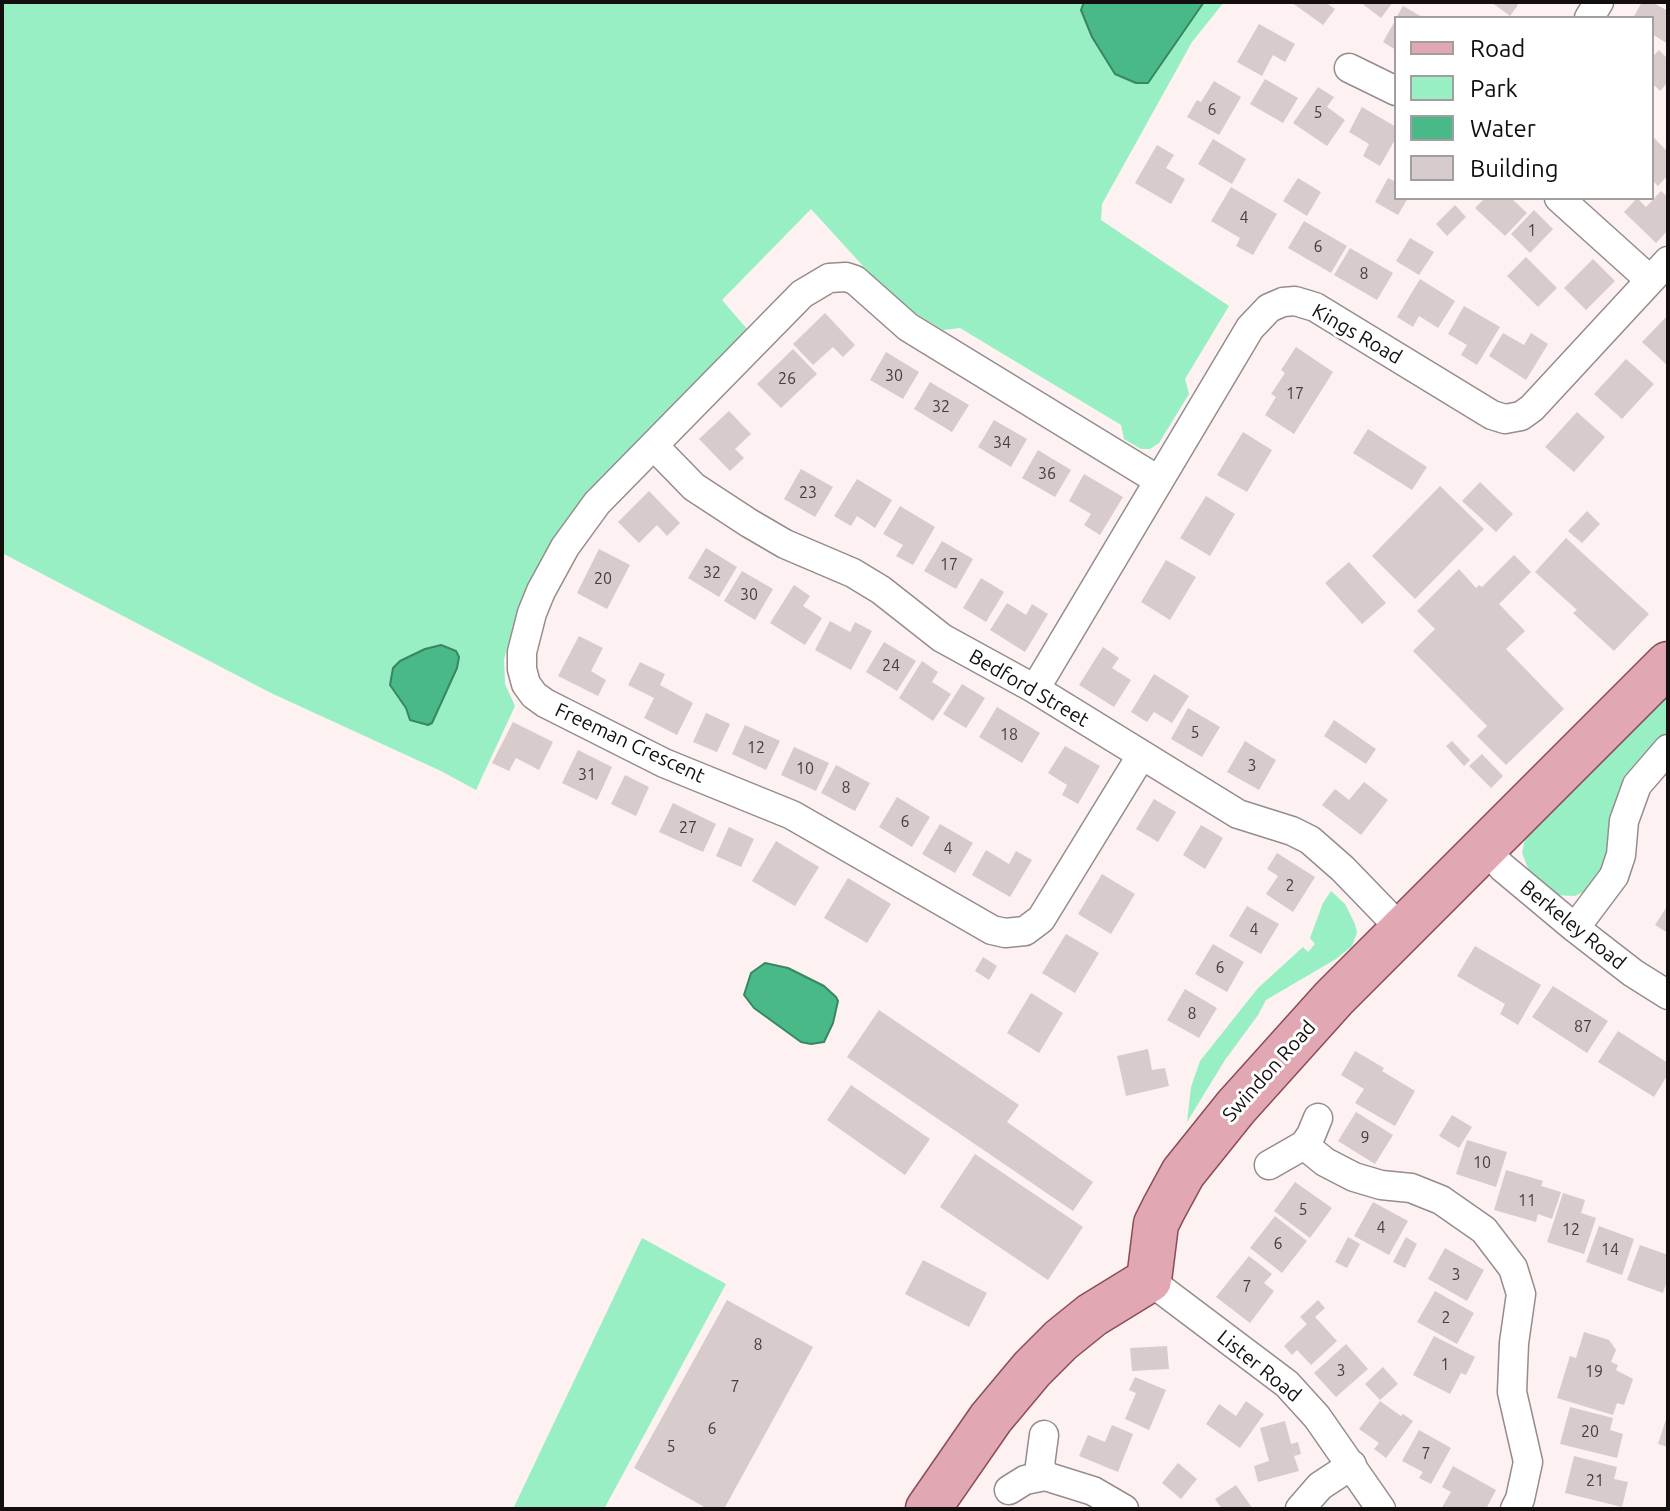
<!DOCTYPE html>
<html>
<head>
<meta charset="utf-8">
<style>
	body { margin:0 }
	#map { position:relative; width:1670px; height:1511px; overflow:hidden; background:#fdf1f2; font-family:Ubuntu,sans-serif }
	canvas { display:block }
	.frame { position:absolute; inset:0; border:4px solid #130f0f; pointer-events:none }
	.legend { position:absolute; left:1394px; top:16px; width:260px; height:184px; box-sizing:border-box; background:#fff; border:2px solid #a19f9f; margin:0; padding:10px 14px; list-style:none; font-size:24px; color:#130f0f }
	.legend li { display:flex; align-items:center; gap:16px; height:40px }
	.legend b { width:40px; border:2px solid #a19f9f }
</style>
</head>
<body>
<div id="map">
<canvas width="1670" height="1511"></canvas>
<div class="frame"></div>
<ul class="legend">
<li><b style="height:10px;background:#e1a7b2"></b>Road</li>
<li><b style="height:22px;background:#97efc3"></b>Park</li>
<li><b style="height:22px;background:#48b987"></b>Water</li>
<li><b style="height:22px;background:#d7cbcc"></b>Building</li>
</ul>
</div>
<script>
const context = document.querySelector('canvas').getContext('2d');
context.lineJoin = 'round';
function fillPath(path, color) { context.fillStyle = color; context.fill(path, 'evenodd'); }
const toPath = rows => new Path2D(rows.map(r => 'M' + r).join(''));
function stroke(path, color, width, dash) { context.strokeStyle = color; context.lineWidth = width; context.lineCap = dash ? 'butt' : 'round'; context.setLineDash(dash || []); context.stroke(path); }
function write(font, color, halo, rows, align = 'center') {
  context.font = font + ' Ubuntu,sans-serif'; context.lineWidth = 6; context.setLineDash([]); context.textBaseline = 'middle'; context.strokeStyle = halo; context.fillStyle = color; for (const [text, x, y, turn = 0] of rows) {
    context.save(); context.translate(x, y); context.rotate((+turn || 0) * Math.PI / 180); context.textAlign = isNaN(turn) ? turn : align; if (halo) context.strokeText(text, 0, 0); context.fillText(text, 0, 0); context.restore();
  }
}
fillPath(toPath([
	[2,2,1224,2,1192,42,1102,204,1101,220,1229,306,1185,379,1189,394,1159,443,1150,449,1141,449,1124,439,1121,425,960,328,943,330,894,300,811,209,722,300,748,330,611,468,574,510,540,567,516,618,504,659,505,684,515,706,476,790,441,771,271,693,2,553],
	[1668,696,1668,736,1624,787,1611,815,1609,857,1589,889,1575,896,1555,895,1532,878,1522,853,1525,839,1535,826],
	[1331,891,1345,904,1355,924,1357,933,1352,946,1336,959,1266,1000,1258,1015,1225,1060,1187,1122,1191,1087,1200,1061,1258,988,1303,947,1308,952,1315,944,1310,938,1323,903],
	[642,1238,726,1284,604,1509,513,1509]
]), '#97efc3');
const water = toPath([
	[1084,2,1204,2,1148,83,1136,83,1115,74,1092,37,1081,10,1084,2],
	[441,645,456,651,459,657,457,668,432,723,428,725,410,720,406,708,390,685,393,668,400,661,425,649,441,645],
	[765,963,788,968,824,986,836,997,838,1001,833,1023,824,1042,811,1044,801,1042,754,1008,744,995,751,973,765,963]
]);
fillPath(water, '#48b987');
stroke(water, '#388663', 2);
fillPath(toPath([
	[1291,2,1325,2,1335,9,1323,25],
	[1360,2,1393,2,1381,18],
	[1491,2,1514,2,1518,5,1510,16],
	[1642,2,1652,2,1668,11,1668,44,1652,34,1652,18,1633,18],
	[1403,6,1424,18,1396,18],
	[1396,19,1396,50,1383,42],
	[1259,24,1295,44,1285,62,1273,55,1262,76,1237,62],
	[1659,50,1668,59,1668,82,1660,91,1652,83,1652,57],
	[1265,79,1298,98,1283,123,1250,104],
	[1214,81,1241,97,1219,135,1187,117,1197,100,1201,102],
	[1318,87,1334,97,1327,107,1345,120,1327,146,1293,123],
	[1362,107,1396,127,1396,138,1380,166,1363,156,1369,144,1349,132],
	[1652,136,1668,152,1668,175,1658,186,1652,180],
	[1213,139,1246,159,1232,184,1198,164],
	[1157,145,1174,155,1166,168,1185,179,1171,204,1135,183],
	[1298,178,1321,192,1307,216,1283,201],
	[1388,178,1396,182,1396,198,1408,198,1398,215,1375,202],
	[1231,187,1277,214,1253,255,1236,246,1240,238,1211,221],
	[1661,191,1668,197,1668,230,1656,243,1624,212,1637,198,1646,207],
	[1485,198,1511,198,1527,213,1505,236,1475,208],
	[1455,205,1466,217,1447,236,1436,224],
	[1534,210,1553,229,1530,253,1511,234],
	[1304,221,1347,246,1331,273,1288,248],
	[1410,238,1434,252,1419,275,1396,261],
	[1350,248,1393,273,1377,300,1334,275],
	[1526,257,1557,288,1538,307,1507,276],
	[1593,259,1615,281,1586,310,1564,288],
	[1420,279,1455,301,1438,328,1419,316,1413,327,1397,317],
	[1464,306,1500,327,1477,365,1461,355,1467,345,1448,334],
	[825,313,855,345,843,357,833,347,813,365,793,344],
	[1668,315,1668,366,1642,342],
	[1503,333,1524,345,1531,333,1548,344,1526,380,1489,356],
	[1296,347,1333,372,1294,434,1265,415,1276,397,1271,394,1285,373,1281,370],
	[793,349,817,374,781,408,757,384],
	[886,352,919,372,903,399,870,380],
	[1626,359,1654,384,1622,419,1594,394],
	[930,382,969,405,952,432,914,409],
	[729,411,751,434,735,449,744,458,730,471,699,439],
	[1577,412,1605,437,1574,472,1545,447],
	[994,420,1027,439,1011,467,978,447],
	[1368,429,1427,467,1412,490,1353,453],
	[1243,432,1272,450,1247,492,1217,475],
	[1038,450,1071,470,1055,497,1022,478],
	[801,469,833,487,815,517,784,499],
	[1084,474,1123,497,1100,535,1084,525,1091,514,1069,501],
	[857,479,892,500,875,528,857,516,851,526,834,516],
	[1480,482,1513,514,1496,532,1462,501],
	[1440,486,1484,529,1415,599,1372,556],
	[649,491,680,523,667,536,657,525,639,543,618,522],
	[1206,496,1235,514,1210,556,1180,538],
	[900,506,935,527,913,565,896,556,903,545,883,534],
	[1587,511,1600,524,1582,543,1568,531],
	[1566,538,1649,614,1614,651,1573,613,1577,610,1535,572],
	[942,541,973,559,956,589,924,571],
	[706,548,737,567,719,597,688,578],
	[599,549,630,565,607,609,577,593],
	[1514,555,1531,572,1499,604,1525,631,1506,649,1564,709,1506,765,1477,736,1487,726,1413,651,1435,629,1417,611,1459,569,1476,588,1479,585,1482,587],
	[1166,560,1196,577,1170,620,1141,602],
	[1349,562,1386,603,1362,624,1325,583],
	[742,571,773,589,755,620,724,601],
	[981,578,1004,592,986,622,963,608],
	[794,585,810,596,803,606,822,618,805,645,770,623],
	[1007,603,1026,615,1032,604,1048,614,1025,652,990,630],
	[830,621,850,632,855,622,872,631,851,670,815,650],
	[579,636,603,648,591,671,606,680,598,696,558,676],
	[884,642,916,661,897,691,866,672],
	[1103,647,1119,658,1112,668,1131,680,1114,707,1079,685],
	[922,661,938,672,932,682,951,694,933,721,899,698],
	[640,662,665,674,660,685,693,703,677,735,644,718,654,698,628,685],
	[1154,674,1189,696,1172,723,1154,712,1147,722,1131,712],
	[962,684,985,698,966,728,943,714],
	[997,707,1040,733,1022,763,979,737],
	[1188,708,1220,727,1202,757,1171,739],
	[706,713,730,724,717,752,693,742],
	[1334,720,1376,749,1366,764,1324,736],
	[513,722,553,742,539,770,516,758,509,771,492,763],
	[745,725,780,741,766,770,732,754],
	[1245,741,1276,760,1259,790,1227,772],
	[1452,741,1470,760,1464,766,1446,746],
	[1065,746,1100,766,1078,804,1062,795,1067,785,1048,773],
	[794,747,829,763,816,791,781,775],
	[578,750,612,767,597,800,562,783],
	[1482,754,1503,776,1491,788,1469,766],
	[836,765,870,783,855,811,821,793],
	[625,775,649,787,636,816,611,804],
	[1364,782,1388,800,1361,835,1322,805,1335,789,1349,800],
	[897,797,930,817,912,847,879,827],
	[1154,799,1176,812,1158,842,1136,829],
	[673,803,716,824,703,852,659,832],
	[940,824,973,843,955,873,922,854],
	[1201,825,1223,838,1205,869,1183,855],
	[729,827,754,839,741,867,716,856],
	[776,841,819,867,795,906,752,881],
	[986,850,1009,864,1016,851,1032,860,1010,897,972,875],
	[1277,853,1315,877,1293,912,1266,894,1278,876,1267,869],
	[1102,874,1135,894,1111,934,1078,914],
	[848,878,891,904,867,943,824,918],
	[1668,905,1668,933,1655,925],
	[1247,906,1279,924,1261,954,1229,936],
	[1066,934,1099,953,1075,993,1042,973],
	[1213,944,1244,962,1227,992,1195,974],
	[1475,946,1541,985,1518,1025,1500,1014,1505,1004,1457,976],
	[983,957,997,966,989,980,975,971],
	[1553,986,1608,1021,1587,1053,1532,1017],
	[1185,989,1217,1008,1199,1038,1167,1020],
	[1031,993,1063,1013,1039,1053,1007,1033],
	[879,1010,1019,1105,1007,1122,1093,1182,1073,1211,847,1057],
	[1618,1031,1668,1063,1668,1074,1654,1097,1598,1062],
	[1148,1049,1152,1070,1165,1068,1169,1086,1126,1096,1117,1056],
	[1355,1051,1384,1068,1382,1071,1415,1091,1395,1126,1355,1103,1364,1089,1341,1075],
	[851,1085,930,1139,905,1175,827,1120],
	[1356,1112,1393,1135,1375,1164,1338,1141],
	[1452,1115,1472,1127,1459,1148,1439,1136],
	[1467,1140,1507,1152,1496,1187,1456,1174],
	[975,1154,1083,1227,1048,1280,940,1207],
	[1506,1170,1543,1181,1541,1186,1561,1192,1552,1219,1538,1214,1536,1222,1494,1210],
	[1295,1182,1332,1208,1310,1238,1274,1211],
	[1563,1193,1585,1200,1581,1213,1596,1218,1584,1254,1547,1242],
	[1373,1202,1408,1221,1389,1255,1354,1236],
	[1275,1216,1307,1241,1282,1273,1250,1248],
	[1599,1226,1634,1239,1622,1275,1586,1262],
	[1348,1237,1360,1244,1347,1268,1335,1262],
	[1406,1237,1417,1244,1405,1268,1393,1262],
	[1640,1245,1668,1255,1668,1278,1663,1293,1627,1280],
	[1445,1248,1484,1270,1467,1301,1428,1279],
	[1249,1256,1272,1274,1264,1283,1274,1291,1250,1323,1216,1297],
	[923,1260,987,1293,969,1327,905,1294],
	[1435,1291,1474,1313,1457,1344,1417,1322],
	[727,1300,813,1347,724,1509,708,1509,634,1468],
	[1318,1300,1325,1308,1315,1317,1337,1341,1311,1365,1297,1350,1292,1355,1284,1346,1307,1324,1300,1317],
	[1584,1332,1609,1340,1616,1350,1611,1362,1618,1365,1616,1370,1633,1379,1624,1405,1617,1403,1613,1415,1557,1398,1570,1356,1576,1358],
	[1434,1336,1475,1357,1466,1375,1461,1373,1450,1394,1413,1375],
	[1346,1344,1368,1369,1336,1397,1314,1373],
	[1167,1346,1169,1369,1132,1371,1130,1348],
	[1383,1367,1398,1384,1380,1400,1365,1384],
	[1135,1377,1166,1390,1149,1430,1125,1419,1136,1393,1129,1390],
	[1246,1401,1264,1414,1240,1448,1206,1424,1219,1404,1236,1416],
	[1380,1401,1401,1416,1403,1414,1413,1421,1386,1458,1374,1449,1379,1443,1359,1429],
	[1570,1407,1613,1418,1610,1430,1623,1434,1617,1458,1560,1444],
	[1667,1416,1668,1416,1668,1447,1658,1444],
	[1285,1421,1291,1444,1298,1442,1301,1454,1294,1456,1299,1471,1258,1482,1254,1466,1269,1461,1260,1428],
	[1112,1425,1133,1434,1118,1472,1079,1456,1088,1435,1105,1442],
	[1419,1430,1451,1448,1431,1484,1419,1478,1423,1472,1402,1461],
	[1574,1456,1617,1467,1614,1479,1628,1482,1622,1507,1565,1493],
	[1178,1463,1197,1479,1181,1499,1162,1483],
	[1453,1466,1496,1490,1486,1509,1441,1509,1451,1492,1442,1487],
	[1236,1485,1253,1509,1222,1509,1215,1499]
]), '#d7cbcc');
const street = toPath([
	[1589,18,1599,2],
	[1349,68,1396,91],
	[1559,198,1650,280],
	[654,446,694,487,749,523,785,544,853,573,881,590,942,638,1035,689,1238,814,1292,831,1310,840,1343,869,1402,930],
	[1035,689,1250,328,1269,308,1283,302,1295,301,1315,307,1492,415,1505,419,1521,416,1532,408,1668,261],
	[1141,756,1041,919,1025,931,1005,933,992,930,792,815,664,763,545,703,534,695,526,684,522,669,522,652,532,613,541,591,565,547,597,503,802,294,829,278,846,277,855,280,908,327,1158,480],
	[1484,847,1502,867,1575,928,1633,973,1668,995],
	[1575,928,1614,876,1621,855,1624,821,1637,785,1668,749],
	[1304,1145,1325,1162,1354,1177,1381,1185,1411,1188,1441,1200,1484,1230,1513,1268,1521,1294,1514,1343,1512,1392,1528,1462,1520,1499,1515,1509],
	[1269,1165,1304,1145,1311,1135,1318,1118],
	[1149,1280,1287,1384,1317,1417,1381,1509],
	[1044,1435,1040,1465,1045,1476],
	[1009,1490,1025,1480,1045,1476,1093,1491,1124,1509],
	[1300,1509,1320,1486,1352,1465]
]);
const primary = toPath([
	[928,1509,991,1418,1032,1369,1061,1340,1092,1315,1149,1280,1156,1224,1164,1208,1183,1173,1236,1107,1334,998,1668,664]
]);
stroke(street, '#968c8d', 31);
stroke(primary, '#8c4c57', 47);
stroke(street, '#fff', 28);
stroke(primary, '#e1a7b2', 44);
write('16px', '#443e3e', null, [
	["6",1212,110],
	["5",1318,113],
	["4",1244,218],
	["1",1532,231],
	["6",1318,247],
	["8",1364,274],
	["30",894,376],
	["26",787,379],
	["17",1295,394],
	["32",941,407],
	["34",1002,443],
	["36",1047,474],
	["23",808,493],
	["17",949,565],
	["32",712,573],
	["20",603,579],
	["30",749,595],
	["24",891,666],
	["5",1195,733],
	["18",1009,735],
	["12",756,748],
	["3",1252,766],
	["10",805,769],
	["31",587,775],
	["8",846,788],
	["6",905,822],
	["27",688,828],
	["4",948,849],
	["2",1290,886],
	["4",1254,930],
	["6",1220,968],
	["8",1192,1014],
	["87",1583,1027],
	["9",1365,1138],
	["10",1482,1163],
	["11",1527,1201],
	["5",1303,1210],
	["4",1381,1228],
	["12",1571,1230],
	["6",1278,1244],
	["14",1610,1250],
	["3",1456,1275],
	["7",1247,1287],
	["2",1446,1318],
	["8",758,1345],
	["1",1445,1365],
	["3",1341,1371],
	["19",1594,1372],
	["7",735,1387],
	["6",712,1429],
	["20",1590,1432],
	["5",671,1447],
	["7",1426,1454],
	["21",1595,1481]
]);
write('20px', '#130f0f', '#fff', [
	["Kings Road",1357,334,30],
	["Bedford Street",1029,688,30],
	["Freeman Crescent",630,743,25],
	["Berkeley Road",1573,925,39],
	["Swindon Road",1269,1071,-48],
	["Lister Road",1259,1366,39]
]);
</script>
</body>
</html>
